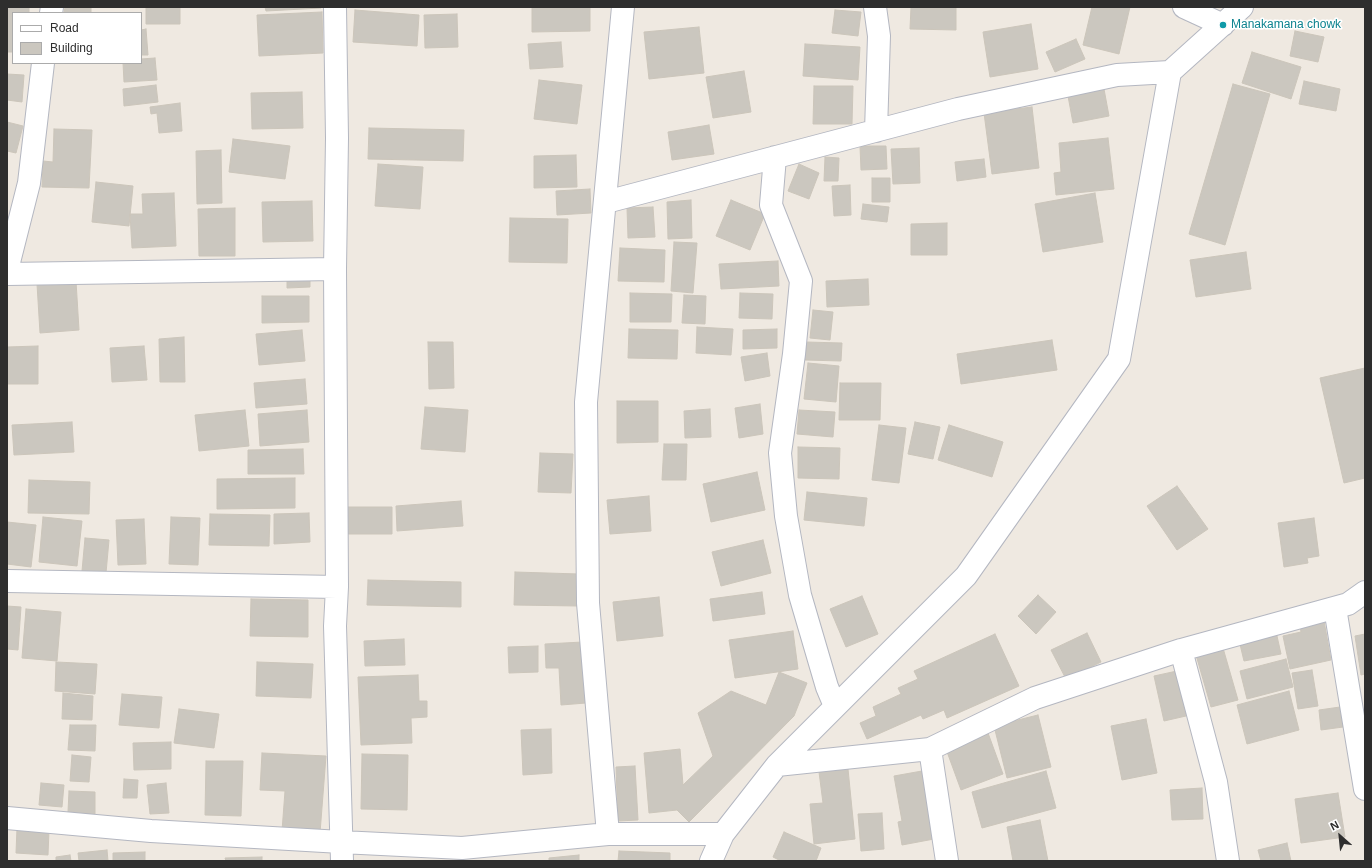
<!DOCTYPE html>
<html>
<head>
<meta charset="utf-8">
<style>
	body { margin:0 }
	#map { position:relative; width:1372px; height:868px; overflow:hidden; background:#efe9e1; font-family:Helvetica,sans-serif }
	canvas { display:block }
	.frame { position:absolute; inset:0; border:8px solid #2e2e2e; pointer-events:none }
	.legend { position:absolute; left:12px; top:12px; width:130px; height:52px; box-sizing:border-box; background:#fff; border:1px solid #ababab; margin:0; padding:5px 7px; list-style:none; font-size:12px; color:#2e2e2e }
	.legend li { display:flex; align-items:center; gap:8px; height:20px }
	.legend b { width:20px; border:1px solid #ababab }
	.north { position:absolute; left:1320px; top:816px; width:40px; height:40px; -webkit-text-stroke:3px #fff; paint-order:stroke; rotate:333deg; font-size:11px; font-weight:700; line-height:16px; text-align:center; color:#2e2e2e }
	.north::after { content:''; display:block; margin:auto; width:14px; height:18px; background:#2e2e2e; clip-path:polygon(50% 0,100% 100%,50% 72%,0 100%) }
</style>
</head>
<body>
<div id="map">
<canvas width="1372" height="868"></canvas>
<div class="frame"></div>
<ul class="legend">
<li><b style="height:5px;background:#fff"></b>Road</li>
<li><b style="height:11px;background:#cbc7bf"></b>Building</li>
</ul>
<div class="north">N</div>
</div>
<script>
const context = document.querySelector('canvas').getContext('2d');
context.lineJoin = 'round';
function fillPath(path, color) { context.fillStyle = color; context.fill(path, 'evenodd'); }
const toPath = rows => new Path2D(rows.map(r => 'M' + r).join(''));
function stroke(path, color, width, dash) { context.strokeStyle = color; context.lineWidth = width; context.lineCap = dash ? 'butt' : 'round'; context.setLineDash(dash || []); context.stroke(path); }
function write(font, color, halo, rows, align = 'center') {
  context.font = font + ' Helvetica,sans-serif'; context.lineWidth = 3; context.setLineDash([]); context.textBaseline = 'middle'; context.strokeStyle = halo; context.fillStyle = color; for (const [text, x, y, turn = 0] of rows) {
    context.save(); context.translate(x, y); context.rotate((+turn || 0) * Math.PI / 180); context.textAlign = isNaN(turn) ? turn : align; if (halo) context.strokeText(text, 0, 0); context.fillText(text, 0, 0); context.restore();
  }
}
const building = toPath([
	[7,7,29,7,29,13,13,13,13,52,7,52,7,7],
	[65,7,91,7,91,13,64,13,65,7],
	[146,7,180,7,180,24,146,24,146,7],
	[265,7,321,7,321,8,266,11,265,7],
	[532,7,590,7,590,31,532,32,532,7],
	[911,7,956,7,956,30,910,29,911,7],
	[1092,7,1130,7,1119,54,1083,45,1092,7],
	[355,10,419,15,417,46,353,42,355,10],
	[835,10,861,12,858,36,832,33,835,10],
	[322,12,323,53,259,56,257,15,322,12],
	[457,14,458,47,425,48,424,15,457,14],
	[1031,24,1038,69,990,77,983,32,1031,24],
	[699,27,704,73,649,79,644,32,699,27],
	[146,29,148,55,141,55,141,30,146,29],
	[1295,31,1324,37,1318,62,1290,56,1295,31],
	[1076,39,1085,59,1055,72,1046,52,1076,39],
	[561,42,563,67,530,69,528,44,561,42],
	[805,44,860,47,858,80,803,76,805,44],
	[1252,52,1301,67,1291,99,1242,83,1252,52],
	[155,58,157,80,124,82,123,63,141,63,141,59,155,58],
	[744,71,751,112,713,118,706,77,744,71],
	[7,74,24,75,22,102,7,100,7,74],
	[539,80,582,85,577,124,534,119,539,80],
	[1304,81,1340,89,1336,111,1299,104,1304,81],
	[1233,84,1270,94,1225,245,1189,234,1233,84],
	[156,85,158,102,124,106,123,89,156,85],
	[814,86,853,86,852,124,813,124,814,86],
	[1104,89,1109,116,1073,123,1068,96,1104,89],
	[302,92,303,128,252,129,251,93,302,92],
	[180,103,182,131,159,133,157,113,151,114,150,107,180,103],
	[1032,107,1039,168,992,174,984,113,1032,107],
	[7,122,23,126,16,153,7,151,7,122],
	[709,125,714,154,672,160,668,132,709,125],
	[369,128,464,130,463,161,368,159,369,128],
	[54,129,92,130,89,188,42,187,43,161,53,162,54,129],
	[1108,138,1114,189,1056,195,1054,173,1061,172,1059,143,1108,138],
	[233,139,290,146,285,179,229,172,233,139],
	[860,146,886,146,887,169,861,170,860,146],
	[919,148,920,183,893,184,891,149,919,148],
	[221,150,222,203,197,204,196,151,221,150],
	[576,155,577,187,534,188,534,156,576,155],
	[825,157,839,158,838,181,824,181,825,157],
	[984,159,986,177,957,181,955,162,984,159],
	[378,164,423,167,420,209,375,206,378,164],
	[799,164,819,173,809,199,788,191,799,164],
	[872,178,890,178,890,202,872,202,872,178],
	[96,182,133,186,129,226,92,222,96,182],
	[850,185,851,215,834,216,832,186,850,185],
	[590,189,591,213,557,215,556,191,590,189],
	[174,193,176,246,132,248,130,214,143,214,142,194,174,193],
	[1095,193,1103,242,1043,252,1035,204,1095,193],
	[691,200,692,238,668,239,667,202,691,200],
	[731,200,765,214,750,250,716,236,731,200],
	[312,201,313,241,263,242,262,202,312,201],
	[863,204,889,207,887,222,861,219,863,204],
	[653,207,655,237,628,238,627,208,653,207],
	[235,208,235,256,199,256,198,209,235,208],
	[510,218,568,219,567,263,509,262,510,218],
	[947,223,947,255,911,255,911,224,947,223],
	[674,242,697,243,693,293,671,291,674,242],
	[620,248,665,250,664,282,618,281,620,248],
	[1246,252,1251,289,1196,297,1190,260,1246,252],
	[778,261,779,286,721,289,719,264,778,261],
	[310,271,310,287,287,288,287,272,310,271],
	[868,279,869,305,827,307,826,281,868,279],
	[76,281,79,330,40,333,37,284,76,281],
	[630,293,672,294,671,322,630,322,630,293],
	[740,293,773,294,772,319,739,318,740,293],
	[684,295,706,296,705,324,682,323,684,295],
	[262,296,309,296,309,322,262,323,262,296],
	[813,310,833,312,830,340,810,338,813,310],
	[697,327,733,329,731,355,696,353,697,327],
	[629,329,678,330,677,359,628,358,629,329],
	[777,329,777,348,743,349,743,330,777,329],
	[302,330,305,361,259,365,256,334,302,330],
	[184,337,185,382,160,382,159,339,184,337],
	[1052,340,1057,370,961,384,957,354,1052,340],
	[428,342,453,342,454,388,429,389,428,342],
	[806,342,842,343,841,361,805,360,806,342],
	[38,346,38,384,7,384,7,347,38,346],
	[144,346,147,380,112,382,110,348,144,346],
	[767,353,770,376,745,381,741,357,767,353],
	[808,363,839,366,836,402,804,399,808,363],
	[1365,368,1365,478,1344,483,1320,378,1365,368],
	[305,379,307,404,256,408,254,383,305,379],
	[840,383,881,383,880,420,839,420,840,383],
	[617,401,658,401,658,442,617,443,617,401],
	[760,404,763,434,739,438,735,408,760,404],
	[425,407,468,410,465,452,421,449,425,407],
	[710,409,711,437,685,438,684,411,710,409],
	[245,410,249,446,199,451,195,415,245,410],
	[307,410,309,442,260,446,258,414,307,410],
	[799,410,835,412,833,437,797,434,799,410],
	[72,422,74,452,14,455,12,425,72,422],
	[915,422,940,427,933,459,908,454,915,422],
	[879,425,906,428,899,483,872,480,879,425],
	[949,425,1003,442,992,477,938,460,949,425],
	[664,444,687,444,686,480,662,480,664,444],
	[798,447,840,448,839,479,798,478,798,447],
	[303,449,304,474,248,474,248,450,303,449],
	[540,453,573,454,571,493,538,492,540,453],
	[757,472,765,510,711,522,703,484,757,472],
	[295,478,295,508,217,509,217,479,295,478],
	[29,480,90,482,89,514,28,513,29,480],
	[1177,486,1208,529,1177,550,1147,506,1177,486],
	[807,492,867,498,864,526,804,520,807,492],
	[649,496,651,531,610,534,607,500,649,496],
	[461,501,463,526,397,531,396,506,461,501],
	[346,507,392,507,392,534,346,534,346,507],
	[309,513,310,542,274,544,274,514,309,513],
	[210,514,270,515,269,546,209,545,210,514],
	[43,517,82,521,77,566,39,562,43,517],
	[171,517,200,518,198,565,169,564,171,517],
	[1314,518,1319,556,1307,558,1308,563,1284,567,1278,523,1314,518],
	[144,519,146,564,118,565,116,520,144,519],
	[7,522,36,525,31,567,7,564,7,522],
	[85,538,109,540,106,573,82,571,85,538],
	[763,540,771,573,721,586,712,552,763,540],
	[515,572,579,574,578,606,514,605,515,572],
	[368,580,461,582,461,607,367,605,368,580],
	[762,592,765,614,713,621,710,599,762,592],
	[1038,595,1056,612,1036,634,1018,616,1038,595],
	[862,596,878,634,846,647,830,609,862,596],
	[659,597,663,636,617,641,613,602,659,597],
	[251,599,308,600,308,637,250,636,251,599],
	[7,606,21,607,18,650,7,649,7,606],
	[26,609,61,612,57,661,22,658,26,609],
	[1324,621,1331,660,1290,669,1283,636,1301,632,1300,626,1324,621],
	[1275,627,1281,654,1244,661,1238,636,1275,627],
	[793,631,798,669,735,678,729,640,793,631],
	[1087,633,1101,662,1066,679,1051,650,1087,633],
	[995,634,1019,686,947,718,944,710,923,719,921,715,867,739,860,723,876,716,873,707,901,694,898,688,918,679,914,671,995,634],
	[1365,634,1365,674,1361,675,1355,636,1365,634],
	[404,639,405,665,365,666,364,641,404,639],
	[583,642,586,703,561,705,559,668,546,668,545,644,583,642],
	[538,646,538,672,509,673,508,647,538,646],
	[1223,648,1238,700,1211,707,1196,655,1223,648],
	[1286,659,1293,687,1247,699,1240,671,1286,659],
	[56,662,97,664,95,694,55,691,56,662],
	[257,662,313,664,311,698,256,696,257,662],
	[1312,670,1318,706,1298,709,1292,673,1312,670],
	[1177,671,1186,716,1164,721,1154,676,1177,671],
	[779,672,807,683,794,716,689,822,677,810,649,813,644,753,680,749,683,785,713,756,698,713,731,691,766,705,779,672],
	[418,675,419,701,427,701,427,717,411,718,412,743,361,745,358,677,418,675],
	[1289,691,1299,730,1247,744,1237,705,1289,691],
	[63,693,93,696,92,720,62,719,63,693],
	[122,694,162,697,159,728,119,725,122,694],
	[1340,707,1343,727,1321,730,1319,710,1340,707],
	[179,709,219,714,214,748,174,743,179,709],
	[1038,715,1051,767,1007,778,994,726,1038,715],
	[1146,719,1157,773,1122,780,1111,726,1146,719],
	[70,725,96,725,95,751,68,750,70,725],
	[551,729,552,773,523,775,521,730,551,729],
	[988,733,1003,774,961,790,946,749,988,733],
	[171,742,171,769,134,770,133,743,171,742],
	[262,753,326,756,320,833,282,831,285,791,260,790,262,753],
	[362,754,408,755,407,810,361,809,362,754],
	[72,755,91,757,89,782,70,781,72,755],
	[206,761,243,761,241,816,205,815,206,761],
	[635,766,638,820,618,821,616,767,635,766],
	[848,769,855,839,814,844,810,804,823,803,819,772,848,769],
	[922,771,934,839,902,845,898,822,902,821,894,776,922,771],
	[1046,771,1056,808,982,828,972,792,1046,771],
	[124,779,138,780,137,798,123,798,124,779],
	[41,783,64,785,62,807,39,805,41,783],
	[166,783,169,813,150,814,147,785,166,783],
	[1202,788,1203,819,1172,820,1170,790,1202,788],
	[69,791,95,792,95,814,68,812,69,791],
	[1338,793,1345,837,1301,843,1295,799,1338,793],
	[882,813,884,849,861,851,858,814,882,813],
	[1040,820,1048,861,1013,861,1007,827,1040,820],
	[17,828,49,830,48,855,16,853,17,828],
	[784,832,821,848,816,861,781,861,773,857,784,832],
	[1287,843,1291,861,1261,861,1258,850,1287,843],
	[107,850,108,861,79,861,78,853,107,850],
	[619,851,670,853,670,861,618,861,619,851],
	[145,852,145,861,113,861,113,853,145,852],
	[70,855,71,861,56,861,56,857,70,855],
	[579,855,579,861,549,861,549,858,579,855],
	[262,857,262,861,226,861,225,858,262,857]
]);
fillPath(building, '#cbc7bf');
stroke(building, '#cbc5ba', 1);
const minor = toPath([
	[335,7,337,138,335,269,337,587,335,626,342,861],
	[875,7,879,36,876,131],
	[1184,7,1223,25],
	[51,13,52,7],
	[775,157,771,205,801,281,794,354,780,453,786,516,800,595,827,687,835,706],
	[606,202,958,109,1117,75,1170,72],
	[7,270,29,183,43,63],
	[7,274,335,269],
	[8,581,337,587],
	[1335,608,1365,789],
	[1181,650,1216,782,1228,861],
	[930,749,947,861],
	[777,765,930,749,1035,698,1181,650,1348,604,1365,592],
	[7,818,151,831,341,842,462,848,608,834,723,834],
	[608,834,588,603,586,402,623,7],
	[711,861,723,834,777,765,966,576,1119,359,1170,72,1242,7]
]);
stroke(minor, '#b4b7c1', 24);
stroke(minor, '#fff', 22);
for (const [x, y, r, color] of [
	[1223,25,4,"#0f9aa8"]
]) { const dot = new Path2D(); dot.arc(x, y, r, 0, 2 * Math.PI); context.fillStyle = color; context.fill(dot); stroke(dot, '#fff', 1.5); }
write('12px', '#0d838f', '#fff', [
	["Manakamana chowk",1231,25]
], 'left');
</script>
</body>
</html>
